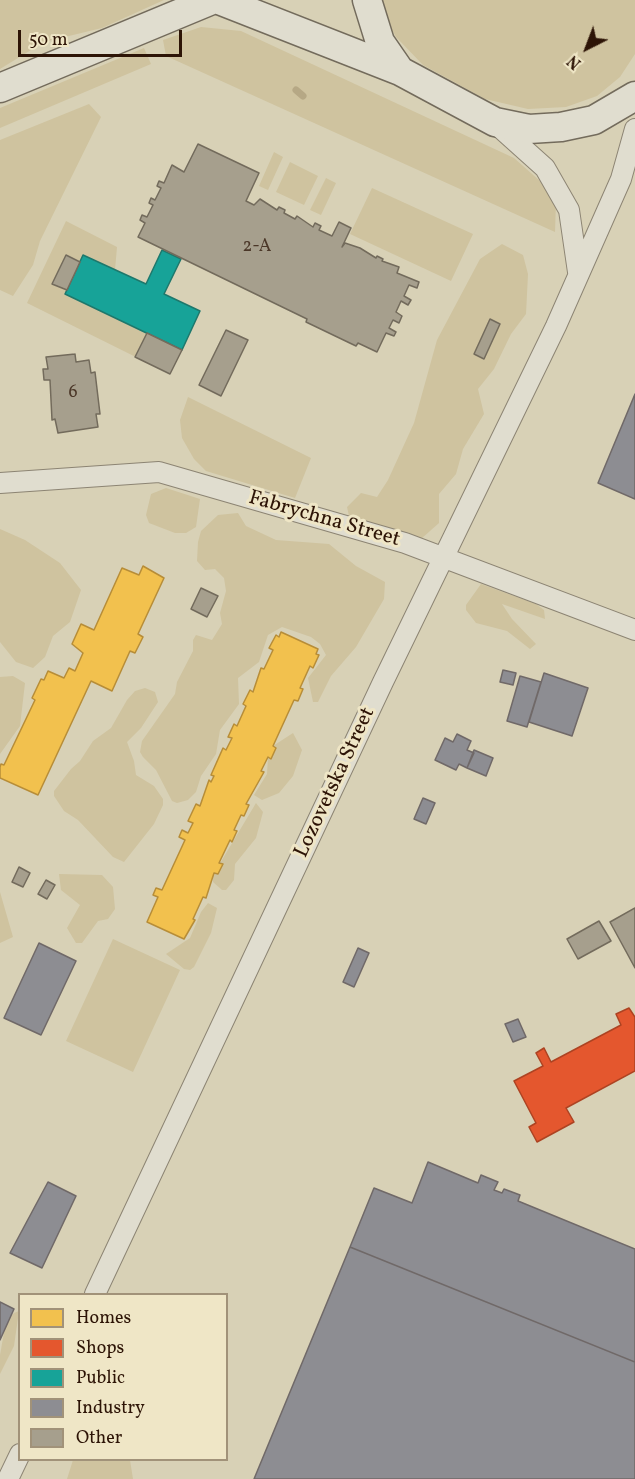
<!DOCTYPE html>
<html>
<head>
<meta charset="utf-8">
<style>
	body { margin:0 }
	#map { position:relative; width:635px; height:1479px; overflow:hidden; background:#d8d1b6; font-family:Vollkorn,serif }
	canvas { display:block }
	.legend { position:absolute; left:18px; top:1293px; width:210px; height:168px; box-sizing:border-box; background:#efe6c6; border:2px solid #a19279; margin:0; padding:8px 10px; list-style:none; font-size:18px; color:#2d1406 }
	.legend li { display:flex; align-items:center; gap:12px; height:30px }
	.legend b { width:30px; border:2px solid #a19279 }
	.north { position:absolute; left:557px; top:18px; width:60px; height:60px; -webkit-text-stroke:4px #efe6c6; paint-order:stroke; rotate:222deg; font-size:16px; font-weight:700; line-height:24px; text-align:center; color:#2d1406 }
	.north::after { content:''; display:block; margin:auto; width:21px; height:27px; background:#2d1406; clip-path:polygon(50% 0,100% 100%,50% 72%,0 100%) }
	.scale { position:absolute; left:18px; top:30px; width:164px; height:27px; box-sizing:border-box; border:3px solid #2d1406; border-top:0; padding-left:8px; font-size:18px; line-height:21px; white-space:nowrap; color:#2d1406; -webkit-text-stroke:4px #efe6c6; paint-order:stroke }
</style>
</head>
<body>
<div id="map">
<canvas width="635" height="1479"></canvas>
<ul class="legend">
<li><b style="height:16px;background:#f2c14e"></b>Homes</li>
<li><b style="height:16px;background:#e4572e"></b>Shops</li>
<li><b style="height:16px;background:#17a398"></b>Public</li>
<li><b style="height:16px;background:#8d8d92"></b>Industry</li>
<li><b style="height:16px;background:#a69f8d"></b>Other</li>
</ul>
<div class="north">N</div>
<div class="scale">50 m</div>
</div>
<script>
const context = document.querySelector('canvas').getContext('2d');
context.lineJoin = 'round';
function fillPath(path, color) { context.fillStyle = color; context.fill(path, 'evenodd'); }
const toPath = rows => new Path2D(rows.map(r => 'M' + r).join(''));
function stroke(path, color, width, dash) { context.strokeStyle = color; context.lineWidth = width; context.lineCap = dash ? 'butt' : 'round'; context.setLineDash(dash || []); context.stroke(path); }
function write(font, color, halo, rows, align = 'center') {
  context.font = font + ' Vollkorn,serif'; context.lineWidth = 6; context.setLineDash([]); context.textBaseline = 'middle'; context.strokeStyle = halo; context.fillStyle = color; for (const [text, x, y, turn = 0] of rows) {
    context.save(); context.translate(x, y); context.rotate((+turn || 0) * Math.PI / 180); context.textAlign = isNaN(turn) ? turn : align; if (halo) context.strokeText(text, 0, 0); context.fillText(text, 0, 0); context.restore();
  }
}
fillPath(toPath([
	[0,0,164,0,102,28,44,42,0,69],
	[381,0,635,0,635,54,620,77,597,96,566,107,528,109,485,99,423,65,396,37,387,21],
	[201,27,241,31,514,158,540,181,556,202,555,232,166,56,163,40],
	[144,48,151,64,0,128,0,108],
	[89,104,101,117,40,241,33,265,13,296,0,290,0,140],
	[274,152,283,157,268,190,259,186],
	[290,162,318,176,304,205,276,192],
	[326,178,336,183,321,215,310,210],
	[372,188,473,234,451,281,350,234],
	[66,221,117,247,115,270,83,255,65,294,182,350,170,374,27,303],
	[502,244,523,255,528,274,526,314,511,334,494,369,478,389,484,414,463,449,456,474,439,494,439,523,421,539,351,525,347,507,361,493,377,497,388,480,414,423,437,340,480,259],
	[188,397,311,458,295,498,206,471,194,459,182,438,180,420],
	[166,488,200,499,196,527,186,533,175,533,149,523,146,515,151,494],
	[238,513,246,526,276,540,329,544,356,566,385,582,384,599,356,647,331,676,318,702,313,702,308,678,326,655,320,644,311,637,282,627,268,635,259,662,238,678,239,704,220,730,216,754,201,776,196,792,188,800,177,803,172,801,156,770,143,757,140,752,142,741,175,694,177,682,193,651,193,640,196,635,212,640,222,624,220,613,226,591,224,578,215,569,205,570,197,561,198,542,201,531,218,515],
	[0,529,25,540,60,563,81,590,70,622,53,636,45,657,33,668,16,662,0,642],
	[481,584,536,604,544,610,545,619,502,604,512,619,536,644,530,649,507,631,476,623,466,610,466,605],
	[13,676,25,683,20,726,0,754,0,677],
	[145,688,155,692,158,702,141,728,127,742,134,761,136,775,154,786,163,799,163,805,154,824,124,862,113,857,78,820,64,811,54,796,54,791,71,769,80,761,93,741,111,728,127,700,135,691],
	[293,733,302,750,293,776,279,793,262,800,254,795,267,774,268,757,273,746],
	[256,803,263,812,256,838,235,864,234,880,226,890,222,890,213,882,213,875],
	[59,874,102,875,113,887,115,909,108,919,98,921,82,943,76,943,67,928,80,905,61,890],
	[0,892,13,937,0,943],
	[208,903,217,908,211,933,194,967,190,970,184,969,166,954,190,938,201,912],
	[113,939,180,970,133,1072,66,1041],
	[19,1311,14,1346,0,1374,0,1355,6,1321,14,1313],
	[73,1460,130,1460,133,1479,67,1479]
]), '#cfc39f');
const homes = toPath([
	[143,566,164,578,138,634,143,637,135,653,130,651,112,691,91,681,38,795,0,778,0,767,1,764,4,765,35,700,32,698,41,679,44,680,48,671,64,678,69,668,75,671,83,653,72,644,81,624,94,630,122,568,139,575,143,566],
	[281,632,318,649,316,654,319,655,313,668,310,666,300,688,303,689,298,701,294,700,273,746,276,748,271,759,268,757,261,771,264,772,246,804,249,805,244,816,241,815,234,830,237,831,232,842,230,840,219,863,223,864,218,874,214,873,206,898,203,897,193,919,195,920,184,939,147,922,158,897,153,895,156,888,162,890,185,840,179,837,182,830,188,833,193,823,188,821,196,804,200,806,209,780,211,782,214,776,211,775,223,748,226,750,232,738,228,737,234,724,237,726,246,706,243,704,250,690,253,692,261,668,264,669,273,650,269,648,276,635,279,637,281,632]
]);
fillPath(homes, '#f2c14e');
stroke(homes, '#b78d38', 1.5);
const shops = toPath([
	[629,1008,635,1017,635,1071,566,1108,574,1122,537,1142,529,1127,536,1123,514,1081,543,1066,536,1053,544,1048,551,1062,621,1025,616,1014,629,1008]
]);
fillPath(shops, '#e4572e');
stroke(shops, '#ad4322', 1.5);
const public = toPath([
	[162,250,181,259,164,294,200,311,182,350,65,294,83,255,146,284,162,250]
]);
fillPath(public, '#17a398');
stroke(public, '#1e786c', 1.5);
const industry = toPath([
	[635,394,635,499,598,483,635,394],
	[503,670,516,673,513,685,500,682,503,670],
	[544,673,588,688,572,736,529,722,544,673],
	[520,676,541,682,527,727,507,721,520,676],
	[457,734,471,741,467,750,474,753,467,768,459,764,456,770,435,760,445,738,453,742,457,734],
	[474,750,493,758,486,776,467,768,474,750],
	[423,798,435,803,426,824,414,819,423,798],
	[39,943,76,961,41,1035,4,1018,39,943],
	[358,948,369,953,354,987,343,982,358,948],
	[518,1019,526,1037,513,1042,505,1024,518,1019],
	[428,1162,478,1183,481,1175,498,1182,494,1190,502,1193,504,1189,520,1195,518,1201,635,1249,635,1362,350,1247,374,1188,412,1203,428,1162],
	[48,1182,76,1196,42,1268,10,1253,48,1182],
	[350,1247,635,1362,635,1479,254,1479,350,1247],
	[0,1302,14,1309,0,1340,0,1302]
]);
fillPath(industry, '#8d8d92');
stroke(industry, '#706968', 1.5);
stroke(toPath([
	[296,90,303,96]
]), '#b6a885', 7);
const building = toPath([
	[198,144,259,173,246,201,254,205,260,199,277,210,279,207,285,210,284,213,295,219,297,216,313,227,315,223,321,226,319,230,332,236,339,222,351,228,342,247,345,243,360,248,376,258,377,256,383,259,382,261,399,267,397,273,419,282,417,288,409,285,404,296,411,300,408,305,401,301,396,312,402,316,399,323,393,320,389,328,396,332,394,336,386,333,377,352,358,343,356,346,306,322,307,319,138,237,145,223,140,220,142,215,147,217,153,205,149,203,151,198,155,200,161,188,157,186,159,181,164,183,172,165,184,172,198,144],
	[66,255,80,262,67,290,52,284,66,255],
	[490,319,500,324,484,359,474,354,490,319],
	[226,330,248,340,221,396,199,385,226,330],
	[147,333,182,350,170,374,135,357,147,333],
	[75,354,76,362,89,360,91,373,95,372,100,414,96,414,98,427,58,433,55,419,52,420,50,380,44,380,43,369,48,369,46,357,75,354],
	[201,588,218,596,207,617,191,609,201,588],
	[19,867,30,873,23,887,12,882,19,867],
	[46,880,55,885,47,899,38,894,46,880],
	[635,908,635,968,610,922,635,908],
	[599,921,611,941,578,959,567,939,599,921]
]);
fillPath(building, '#a69f8d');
stroke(building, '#736b5c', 1.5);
const street = toPath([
	[496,124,545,168,569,210,578,272],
	[0,483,159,472,405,543,635,630],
	[95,1294,383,682,556,326,621,179,635,129],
	[8,1479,20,1454]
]);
const secondary = toPath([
	[219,0,400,71],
	[367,0,380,42,400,71,495,122,529,129,561,127,594,120,635,96],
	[0,88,212,0]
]);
stroke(street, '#8c8473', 22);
stroke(secondary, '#736b5c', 31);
stroke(street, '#e0ddcf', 20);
stroke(secondary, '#e0ddcf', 28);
write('18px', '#4b3728', null, [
	["2-А",257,248],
	["6",73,394]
]);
write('21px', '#2d1406', '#efe6c6', [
	["Fabrychna Street",324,520,16],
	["Lozovetska Street",336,783,-65]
]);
</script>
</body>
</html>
